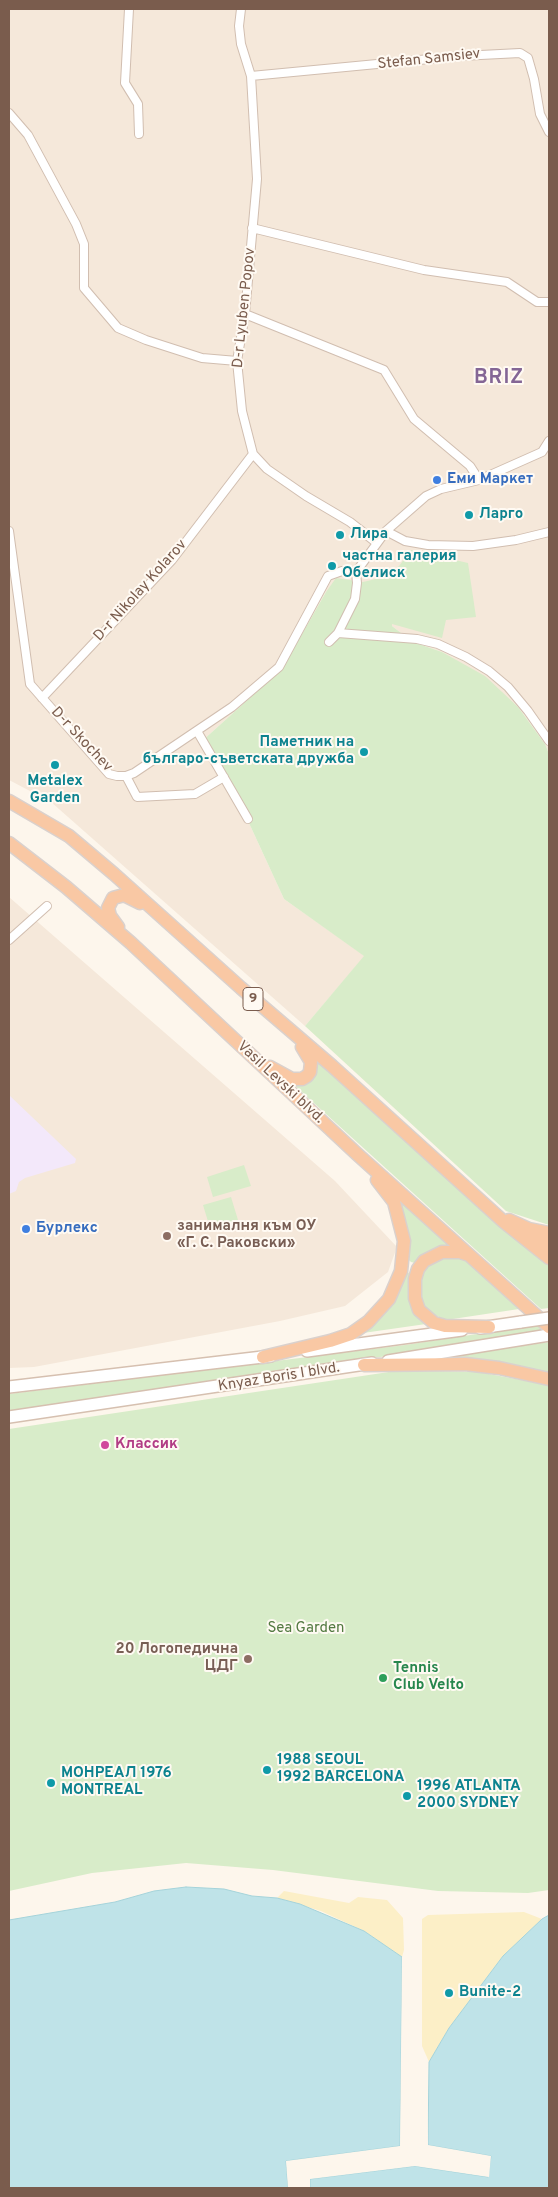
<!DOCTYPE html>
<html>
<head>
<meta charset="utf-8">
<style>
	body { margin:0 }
	#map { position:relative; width:558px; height:2197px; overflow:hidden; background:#fdf6ec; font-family:Overpass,sans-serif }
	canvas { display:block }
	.frame { position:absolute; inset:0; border:10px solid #7a5c4d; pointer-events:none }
</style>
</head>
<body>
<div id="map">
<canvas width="558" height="2197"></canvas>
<div class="frame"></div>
</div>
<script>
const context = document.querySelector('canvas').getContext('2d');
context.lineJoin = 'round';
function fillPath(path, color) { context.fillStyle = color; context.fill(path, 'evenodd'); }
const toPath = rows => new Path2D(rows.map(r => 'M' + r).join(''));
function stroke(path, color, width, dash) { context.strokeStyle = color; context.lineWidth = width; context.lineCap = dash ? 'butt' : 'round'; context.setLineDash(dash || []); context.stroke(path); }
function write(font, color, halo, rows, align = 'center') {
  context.font = font + ' Overpass,sans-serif'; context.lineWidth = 4; context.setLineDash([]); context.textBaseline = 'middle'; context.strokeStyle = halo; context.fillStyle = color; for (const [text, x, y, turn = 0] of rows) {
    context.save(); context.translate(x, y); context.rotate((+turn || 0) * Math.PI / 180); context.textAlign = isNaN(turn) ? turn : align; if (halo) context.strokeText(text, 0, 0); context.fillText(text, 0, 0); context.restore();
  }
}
fillPath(toPath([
	[9,9,549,9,549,754,545,744,518,707,442,652,413,642,392,626,375,584,326,592,282,669,202,741,243,810,284,899,365,956,305,1026,51,802,9,780],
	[9,897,335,1181,397,1247,388,1272,345,1306,280,1321,34,1367,9,1368]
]), '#f5e8da');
fillPath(toPath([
	[9,1095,76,1159,75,1163,25,1178,19,1182,16,1191,9,1194]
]), '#f3e8fa');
fillPath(toPath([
	[411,550,468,563,476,617,446,620,442,638,392,624,392,626,413,642,442,652,485,676,518,707,545,744,549,754,549,1225,506,1211,305,1026,364,956,284,899,243,810,202,741,282,669,326,592,336,578,363,582,380,578,399,566],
	[317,1059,519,1241,549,1265,549,1308,541,1309,294,1085,309,1082,313,1079,317,1070],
	[244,1165,251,1186,213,1197,207,1177],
	[397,1196,450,1245,449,1247,415,1263,411,1262,408,1259,408,1234,406,1222],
	[231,1197,238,1220,210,1228,203,1205],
	[464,1256,519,1309,446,1320,428,1312,421,1302,419,1278,433,1258],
	[406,1272,413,1274,426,1324,363,1333],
	[549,1323,549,1329,401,1354,9,1411,9,1394,405,1345],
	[549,1342,549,1373,470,1358,447,1357],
	[402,1370,478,1372,549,1385,549,1890,528,1893,438,1891,273,1870,186,1863,92,1873,9,1891,9,1429]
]), '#d8ecc9');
fillPath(toPath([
	[284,1891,349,1903,358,1897,387,1900,403,1918,404,1950,402,1957,364,1931,321,1911,277,1898],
	[524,1912,542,1919,503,1956,449,2028,429,2062,422,2046,422,1919,428,1915]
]), '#fcefc7');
const water = toPath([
	[186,1887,224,1889,252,1896,277,1898,300,1904,364,1931,402,1957,400,2146,286,2161,288,2188,9,2188,9,1920,115,1902,154,1891,186,1887],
	[549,1915,549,2188,300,2188,310,2187,310,2179,415,2166,488,2177,491,2156,428,2145,429,2062,449,2028,503,1956,542,1919,549,1915]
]);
fillPath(water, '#bfe3e8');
stroke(water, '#a5d3da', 1);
fillPath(toPath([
	[402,1957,404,1957,402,2147,288,2163,290,2188,288,2188,286,2161,400,2146],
	[427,2059,428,2145,491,2156,489,2177,415,2166,310,2179,310,2187,297,2188,299,2186,307,2185,309,2177,415,2163,486,2175,488,2158,426,2146]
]), '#fdf6ec');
const minor = toPath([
	[129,9,125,83,138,104,139,134],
	[241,9,239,26,241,44,251,76,257,179,245,314,237,361,242,411,253,454,267,469,306,496,350,522,377,543],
	[251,76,461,56,520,53,528,58,534,79,540,114,549,132],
	[9,113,28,135,76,224,84,244,84,288,118,328,146,340,202,358,237,361],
	[252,228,424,270,507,282,537,302,549,302],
	[245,314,384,370,414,419,470,466,479,480],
	[9,531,30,684,109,774,117,776,126,776,134,773,232,707,279,667,328,576,342,571,356,572],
	[386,531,405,541,428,545,473,546,516,540,549,532],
	[356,572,386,531,426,496,441,489,479,480,542,452,549,441],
	[338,633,417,639,438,644,466,657,489,671,508,687,528,711,549,741],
	[329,642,338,633,355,599,357,583,356,572],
	[42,698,172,560,253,454],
	[197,731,248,819],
	[126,776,137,797,195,794,224,777],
	[9,940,47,906]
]);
const secondary = toPath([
	[480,1328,521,1322],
	[307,1351,462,1330],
	[388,1361,549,1335],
	[9,1387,271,1356],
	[9,1417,372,1363]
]);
const trunk = toPath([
	[9,801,69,836,114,874,241,988,332,1066,504,1222,549,1258],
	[9,843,66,887,131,943,357,1154,549,1327],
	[118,927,110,916,108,908,113,898,124,895,140,903],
	[270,1067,292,1079,302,1079,307,1076,310,1072,311,1062,302,1047],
	[509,1220,529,1229,549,1233],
	[526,1233,549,1245],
	[469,1255,460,1252,442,1252,424,1261,418,1269,415,1279,415,1298,419,1310,434,1323,445,1326,489,1327],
	[263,1357,330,1341,351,1334,368,1322,389,1299,401,1271,404,1241,394,1202,377,1180],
	[364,1365,465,1364,499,1368,549,1379]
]);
stroke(minor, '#d1beb0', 10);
stroke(secondary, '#d6c0b0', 14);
stroke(trunk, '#dad1cd', 15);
stroke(minor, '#fff', 8);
stroke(secondary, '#fff', 11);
stroke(trunk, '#f9c8a4', 12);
const secondaryBridge = toPath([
	[521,1322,549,1318]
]);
stroke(secondaryBridge, '#d6c0b0', 14, []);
stroke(secondaryBridge, '#fff', 11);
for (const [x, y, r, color] of [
	[437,480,5,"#3f7fe0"],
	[469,515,5,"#0f9aa8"],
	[340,535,5,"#0f9aa8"],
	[332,566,5,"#0f9aa8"],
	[364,752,5,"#0f9aa8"],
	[55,765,5,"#0f9aa8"],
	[26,1229,5,"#3f7fe0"],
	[167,1236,5,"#8d6e63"],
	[105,1445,5,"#d1479c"],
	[248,1659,5,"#8d6e63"],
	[383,1678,5,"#2e9e5b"],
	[267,1770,5,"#0f9aa8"],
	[51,1783,5,"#0f9aa8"],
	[407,1796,5,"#0f9aa8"],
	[449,1993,5,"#0f9aa8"]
]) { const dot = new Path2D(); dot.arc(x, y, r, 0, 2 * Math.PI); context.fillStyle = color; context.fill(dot); stroke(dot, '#fffaf3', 2); }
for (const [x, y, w] of [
	[253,999,20]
]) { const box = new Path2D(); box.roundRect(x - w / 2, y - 11.5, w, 23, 4); context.fillStyle = '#fffaf3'; context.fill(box); stroke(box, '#7a5c4d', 1); }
write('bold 14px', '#7a5c4d', null, [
	["9",253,999]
]);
write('15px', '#7a5c4d', '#fffaf3', [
	["Stefan Samsiev",429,60,-6],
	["D-r Lyuben Popov",245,308,-84],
	["D-r Nikolay Kolarov",141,591,-48],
	["D-r Skochev",81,740,47],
	["Vasil Levski blvd.",280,1083,43],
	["Knyaz Boris I blvd.",279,1378,-9]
]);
write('bold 15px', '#366cbe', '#fffaf3', [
	["Еми Маркет",447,480],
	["Бурлекс",36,1229]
], 'left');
write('bold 15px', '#0d838f', '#fffaf3', [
	["Ларго",479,515],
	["Лира",350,535],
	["частна галерия",342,557],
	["Обелиск",342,574],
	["Паметник на",354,743,"right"],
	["българо-съветската дружба",354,760,"right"],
	["Metalex",55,782,"center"],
	["Garden",55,799,"center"],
	["1988 SEOUL",277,1761],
	["1992 BARCELONA",277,1778],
	["МОНРЕАЛ 1976",61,1774],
	["MONTREAL",61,1791],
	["1996 ATLANTA",417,1787],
	["2000 SYDNEY",417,1804],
	["Bunite-2",459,1993]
], 'left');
write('bold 15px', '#785e54', '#fffaf3', [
	["занималня към ОУ",177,1227],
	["«Г. С. Раковски»",177,1244],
	["20 Логопедична",238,1650,"right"],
	["ЦДГ",238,1667,"right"]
], 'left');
write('bold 15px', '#b23c85', '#fffaf3', [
	["Классик",115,1445]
], 'left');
write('15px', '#537a41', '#fffaf3', [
	["Sea Garden",306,1629]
]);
write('bold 15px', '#27864d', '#fffaf3', [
	["Tennis",393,1669],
	["Club Velto",393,1686]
], 'left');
context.letterSpacing = '1px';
write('bold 20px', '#846695', '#fffaf3', [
	["BRIZ",499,379]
]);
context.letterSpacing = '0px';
</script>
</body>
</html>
